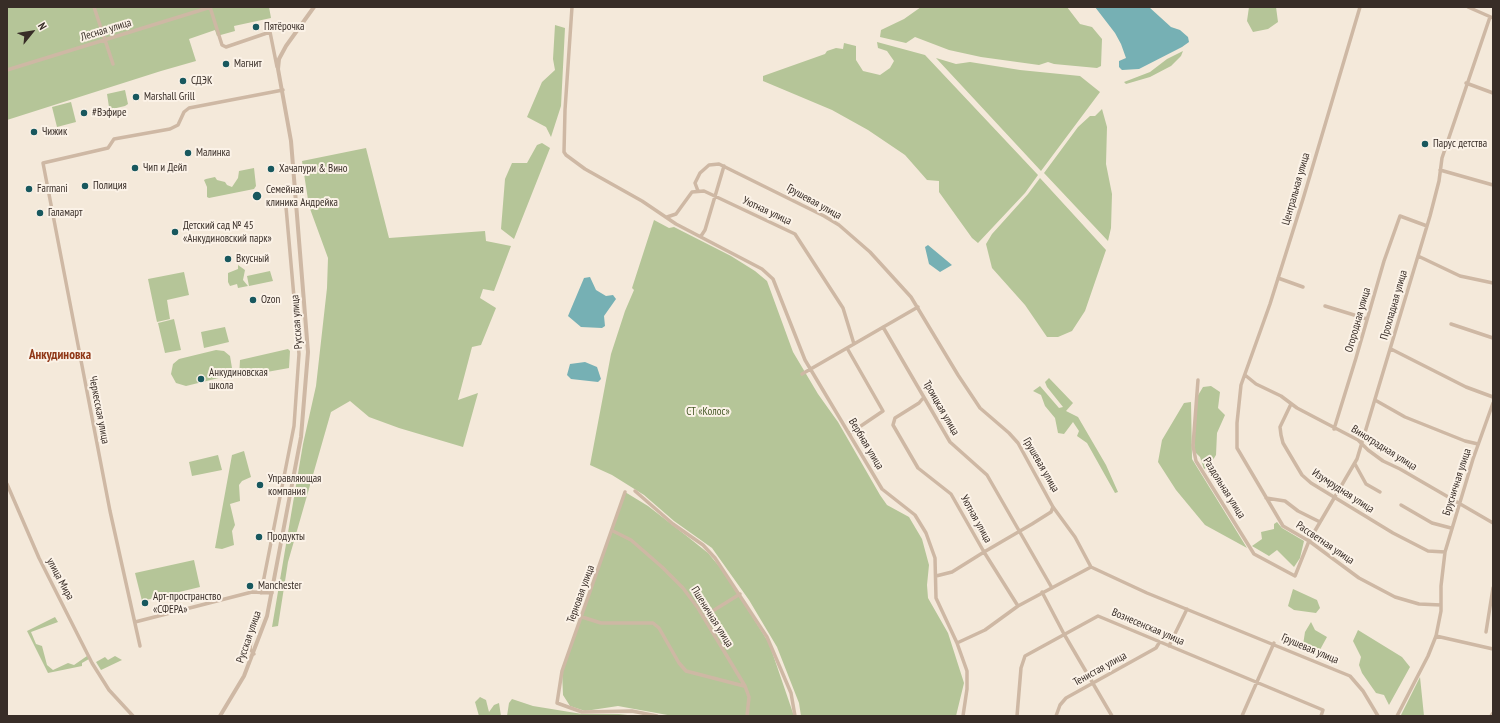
<!DOCTYPE html>
<html>
<head>
<meta charset="utf-8">
<style>
	body { margin:0 }
	#map { position:relative; width:1500px; height:723px; overflow:hidden; background:#f4e9da; font-family:"PT Sans Narrow",sans-serif }
	canvas { display:block }
	.frame { position:absolute; inset:0; border:8px solid #382d27; pointer-events:none }
	.north { position:absolute; left:12px; top:12px; width:40px; height:40px; -webkit-text-stroke:3px #fbf2e7; paint-order:stroke; rotate:60deg; font-size:11px; font-weight:700; line-height:16px; text-align:center; color:#382d27 }
	.north::after { content:''; display:block; margin:auto; width:14px; height:18px; background:#382d27; clip-path:polygon(50% 0,100% 100%,50% 72%,0 100%) }
</style>
</head>
<body>
<div id="map">
<canvas width="1500" height="723"></canvas>
<div class="frame"></div>
<div class="north">N</div>
</div>
<script>
const context = document.querySelector('canvas').getContext('2d');
context.lineJoin = 'round';
function fillPath(path, color) { context.fillStyle = color; context.fill(path, 'evenodd'); }
const toPath = rows => new Path2D(rows.map(r => 'M' + r).join(''));
function stroke(path, color, width, dash) { context.strokeStyle = color; context.lineWidth = width; context.lineCap = dash ? 'butt' : 'round'; context.setLineDash(dash || []); context.stroke(path); }
function write(font, color, halo, rows, align = 'center') {
  context.font = font + ' "PT Sans Narrow",sans-serif'; context.lineWidth = 4; context.setLineDash([]); context.textBaseline = 'middle'; context.strokeStyle = halo; context.fillStyle = color; for (const [text, x, y, turn = 0] of rows) {
    context.save(); context.translate(x, y); context.rotate((+turn || 0) * Math.PI / 180); context.textAlign = isNaN(turn) ? turn : align; if (halo) context.strokeText(text, 0, 0); context.fillText(text, 0, 0); context.restore();
  }
}
fillPath(toPath([
	[7,7,269,7,271,18,234,26,235,31,217,36,215,30,189,39,196,61,161,71,7,120],
	[921,7,1067,7,1080,24,1092,27,1102,39,1101,66,1097,68,1054,64,1048,62,1039,65,981,57,949,50,915,37,906,43,880,37,881,30,904,19],
	[1249,7,1276,7,1278,22,1268,29,1253,32,1247,21],
	[555,25,565,28,561,106,551,137,546,127,527,117,542,82,555,70,553,59],
	[877,42,925,55,1038,175,1025,193,978,243,972,238,939,192,939,181,927,180,905,155,868,130,832,110,763,81,763,76,825,54,827,51,836,48,843,49,844,43,856,46,856,60,863,71,880,75,890,68,894,61,887,51,878,48],
	[1183,51,1181,56,1171,66,1150,77,1126,84,1124,82,1150,72,1167,59],
	[936,58,956,64,970,62,1020,70,1080,76,1100,92,1041,171],
	[125,90,128,104,125,106,112,109,109,107,107,94],
	[71,102,76,122,57,127,52,107],
	[1102,109,1107,127,1106,164,1112,194,1111,228,1108,241,1044,173,1078,127,1090,116,1095,116],
	[542,143,550,148,514,239,501,229,505,179,512,163,527,163,537,145],
	[366,148,389,238,485,231,486,241,511,246,494,291,483,289,480,298,496,308,481,345,472,347,458,400,478,393,463,447,399,428,369,417,350,401,331,412,288,562,278,626,272,627,303,444,316,386,327,288,328,258,309,206,302,161],
	[254,168,256,186,254,189,209,198,207,197,207,187,204,180,206,179,215,177,217,180,225,182,227,185,232,187,238,178,239,171],
	[1040,178,1106,250,1085,311,1072,331,1058,337,1047,337,1025,305,992,268,986,244,992,234,1028,194],
	[654,220,669,228,674,227,731,256,755,271,767,281,793,352,818,394,838,422,880,495,887,505,909,517,922,539,929,565,927,585,928,598,948,633,964,683,956,716,801,716,799,703,777,647,749,600,712,548,674,521,644,495,612,475,590,465,611,354,625,311,634,290,632,288],
	[238,265,245,270,243,280,248,286,238,288,237,284,230,286,228,282,228,273,238,269],
	[270,271,273,281,249,286,247,276],
	[184,272,189,295,167,300,170,319,157,322,148,279],
	[174,319,181,350,165,353,158,323],
	[225,327,229,342,204,348,201,332],
	[288,349,290,351,289,368,239,377,240,360],
	[216,350,224,351,230,356,232,368,227,376,186,386,176,383,171,374,173,364,179,359],
	[1049,378,1073,403,1066,411,1078,417,1106,465,1118,492,1115,493,1087,443,1077,436,1079,431,1073,422,1064,434,1058,433,1055,418,1045,406,1041,395,1033,391,1040,386,1059,408,1063,407,1047,387,1045,382],
	[1211,386,1220,392,1218,408,1225,415,1217,433,1216,455,1209,466,1204,469,1200,457,1194,451,1197,397,1203,387],
	[1191,402,1192,459,1247,548,1205,525,1176,490,1158,462,1162,440,1184,403],
	[244,451,251,477,242,481,239,485,240,501,230,504,235,525,232,531,234,545,222,549,215,548,232,455],
	[218,455,222,470,192,476,189,462],
	[625,492,648,506,688,537,708,553,724,572,769,643,794,716,673,716,618,706,585,711,570,706,563,695,562,671],
	[1277,522,1282,528,1304,541,1300,558,1294,567,1277,550,1269,556,1252,546,1262,539,1261,532,1274,529,1274,524],
	[194,560,200,587,142,601,135,573],
	[1293,589,1317,600,1320,608,1316,613,1294,610,1288,606],
	[55,617,58,622,31,632,36,644,42,646,47,665,53,670,68,663,74,665,87,656,89,659,82,663,82,666,48,673,27,631],
	[1311,622,1315,630,1327,637,1316,657,1303,645,1305,632],
	[1358,630,1402,657,1410,667,1389,705,1384,695,1376,693,1362,673,1359,665,1361,657,1353,641],
	[115,656,122,660,101,670,96,662,105,657,108,660],
	[1420,677,1424,716,1401,716,1401,715],
	[480,697,486,700,489,712,494,705,499,703,501,716,479,716,475,702],
	[512,699,533,706,582,714,619,714,636,716,507,716,509,703]
]), '#b5c598');
fillPath(toPath([
	[1095,7,1149,7,1171,27,1180,30,1188,37,1189,42,1182,47,1139,69,1122,70,1119,67,1119,61,1126,58,1121,44,1115,33],
	[928,245,952,265,940,272,929,264,925,247],
	[590,277,596,290,606,296,613,295,616,299,604,316,605,326,602,328,581,327,568,316,584,278],
	[585,362,597,367,601,379,598,382,571,379,567,375,570,364]
]), '#76b0b4');
stroke(toPath([
	[94,7,113,64],
	[210,7,222,45,226,47,270,32,277,67],
	[572,7,565,110,564,152,566,155,585,169,642,201,676,224,762,269,773,279,805,360,882,489,915,515,926,533,935,558,936,598,957,643,967,671,967,689,963,716],
	[1360,7,1303,199,1270,304,1241,385,1237,423,1237,448,1283,526,1309,541,1359,578,1395,597,1419,604,1441,605],
	[1468,7,1493,18],
	[7,70,211,7],
	[1466,83,1493,93],
	[1440,170,1493,185],
	[698,191,695,183,700,173,709,165,719,164,824,216,839,225,870,252,911,297,958,375,980,408,1009,433,1018,443,1053,507,1075,537,1091,567,1147,593,1350,676,1363,691,1378,716],
	[667,217,676,214,692,192,704,191,795,234,843,308,854,344],
	[701,236,705,230,724,166],
	[1418,256,1460,276,1493,283],
	[1278,278,1303,287],
	[1325,306,1367,319],
	[1451,324,1493,338],
	[883,327,950,442,987,475,1052,588],
	[847,348,883,411,849,434],
	[1391,349,1466,387,1493,397],
	[802,374,918,307],
	[1245,375,1256,384,1281,396,1297,408,1358,440,1368,450,1383,461,1400,469,1493,523],
	[1198,380,1193,446,1196,461,1254,554,1295,576,1309,541,1357,459,1430,216,1439,181,1442,158,1490,17],
	[924,397,919,403,895,418,893,425,918,468,951,494,984,552,1032,524,1051,512,1053,507],
	[1375,400,1405,417,1465,441,1478,444],
	[1291,404,1280,427,1281,435,1283,443,1302,475,1311,483,1393,533,1428,551,1445,552],
	[1334,429,1356,358,1384,261,1400,216,1427,226],
	[1355,464,1366,484,1380,492],
	[7,484,39,558,92,663,109,690,133,716],
	[635,491,673,524,703,545,715,558,767,637,791,693,795,716],
	[625,492,562,671,557,703,582,712,632,711,657,716],
	[1266,498,1285,501,1298,511,1320,522],
	[1401,505,1432,523,1451,528],
	[613,531,631,540,662,567,683,588,698,608,745,686,749,697,747,716],
	[936,576,952,572,984,552,1018,606],
	[1042,592,1064,634,1112,716],
	[261,593,294,426,299,354,286,207],
	[582,617,601,623,653,623,659,628,679,663,686,671,744,686],
	[703,617,740,594],
	[135,622,252,592,272,593],
	[252,630,250,649,254,654],
	[1486,632,1493,588],
	[1436,636,1493,649],
	[957,643,985,630,1018,606,1091,567],
	[140,646,110,511,43,163,108,148,114,139,170,129,178,125,184,112,189,108,283,90],
	[1169,646,1187,609],
	[1017,716,1021,668,1025,656,1098,616,1323,710,1321,716],
	[1056,716,1060,705,1066,698,1156,648,1159,643],
	[1242,716,1274,643],
	[1397,716,1428,656,1436,636,1441,611,1441,586,1445,552,1473,459,1493,403],
	[1491,716,1493,713]
]), '#ceb8a4', 3.5);
stroke(toPath([
	[220,716,244,676,267,616,301,437,308,352,291,141,278,69,279,59,286,46,314,7]
]), '#ceb8a4', 4);
for (const [x, y, r, color] of [
	[256,27,4,"#18585e"],
	[226,64,4,"#18585e"],
	[183,81,4,"#18585e"],
	[136,97,4,"#18585e"],
	[84,113,4,"#18585e"],
	[34,132,4,"#18585e"],
	[1425,144,4,"#18585e"],
	[188,153,4,"#18585e"],
	[135,168,4,"#18585e"],
	[271,169,4,"#18585e"],
	[85,186,4,"#18585e"],
	[29,189,4,"#18585e"],
	[257,196,5,"#18585e"],
	[40,213,4,"#18585e"],
	[175,232,4,"#18585e"],
	[228,259,4,"#18585e"],
	[253,300,4,"#18585e"],
	[201,379,4,"#18585e"],
	[260,485,4,"#18585e"],
	[259,537,4,"#18585e"],
	[250,586,4,"#18585e"],
	[145,603,4,"#18585e"]
]) { const dot = new Path2D(); dot.arc(x, y, r, 0, 2 * Math.PI); context.fillStyle = color; context.fill(dot); stroke(dot, '#fbf2e7', 1.5); }
write('11px', '#382d27', '#fbf2e7', [
	["Пятёрочка",264,27],
	["Магнит",234,64],
	["СДЭК",191,81],
	["Marshall Grill",144,97],
	["#Вэфире",92,113],
	["Чижик",42,132],
	["Парус детства",1433,144],
	["Малинка",196,153],
	["Чип и Дейл",143,168],
	["Хачапури & Вино",279,169],
	["Полиция",93,186],
	["Farmani",37,189],
	["Семейная",266,190],
	["клиника Андрейка",266,203],
	["Галамарт",48,213],
	["Детский сад № 45",183,226],
	["«Анкудиновский парк»",183,239],
	["Вкусный",236,259],
	["Ozon",261,300],
	["Анкудиновская",209,373],
	["школа",209,386],
	["Управляющая",268,479],
	["компания",268,492],
	["Продукты",267,537],
	["Manchester",258,586],
	["Арт-пространство",153,597],
	["«СФЕРА»",153,610]
], 'left');
write('11px', '#382d27', '#fbf2e7', [
	["Лесная улица",106,30,-17],
	["Центральная улица",1296,189,-74],
	["Грушевая улица",814,202,29],
	["Уютная улица",767,211,25],
	["Прохладная улица",1394,305,-74],
	["Огородная улица",1358,320,-74],
	["Русская улица",297,322,-94],
	["Троицкая улица",941,408,60],
	["Черкесская улица",99,410,79],
	["Вербная улица",866,444,59],
	["Виноградная улица",1384,448,32],
	["Грушевая улица",1041,465,60],
	["Брусничная улица",1457,482,-72],
	["Раздольная улица",1224,488,58],
	["Изумрудная улица",1343,491,33],
	["Уютная улица",976,519,61],
	["Рассветная улица",1325,543,34],
	["улица Мира",60,579,62],
	["Терновая улица",581,594,-70],
	["Пшеничная улица",712,617,58],
	["Вознесенская улица",1148,627,23],
	["Русская улица",249,637,-71],
	["Грушевая улица",1310,649,23],
	["Тенистая улица",1100,669,-29]
]);
write('11px', '#465928', '#fbf2e7', [
	["СТ «Колос»",708,412]
]);
write('bold 13px', '#903717', '#fbf2e7', [
	["Анкудиновка",60,355]
]);
</script>
</body>
</html>
